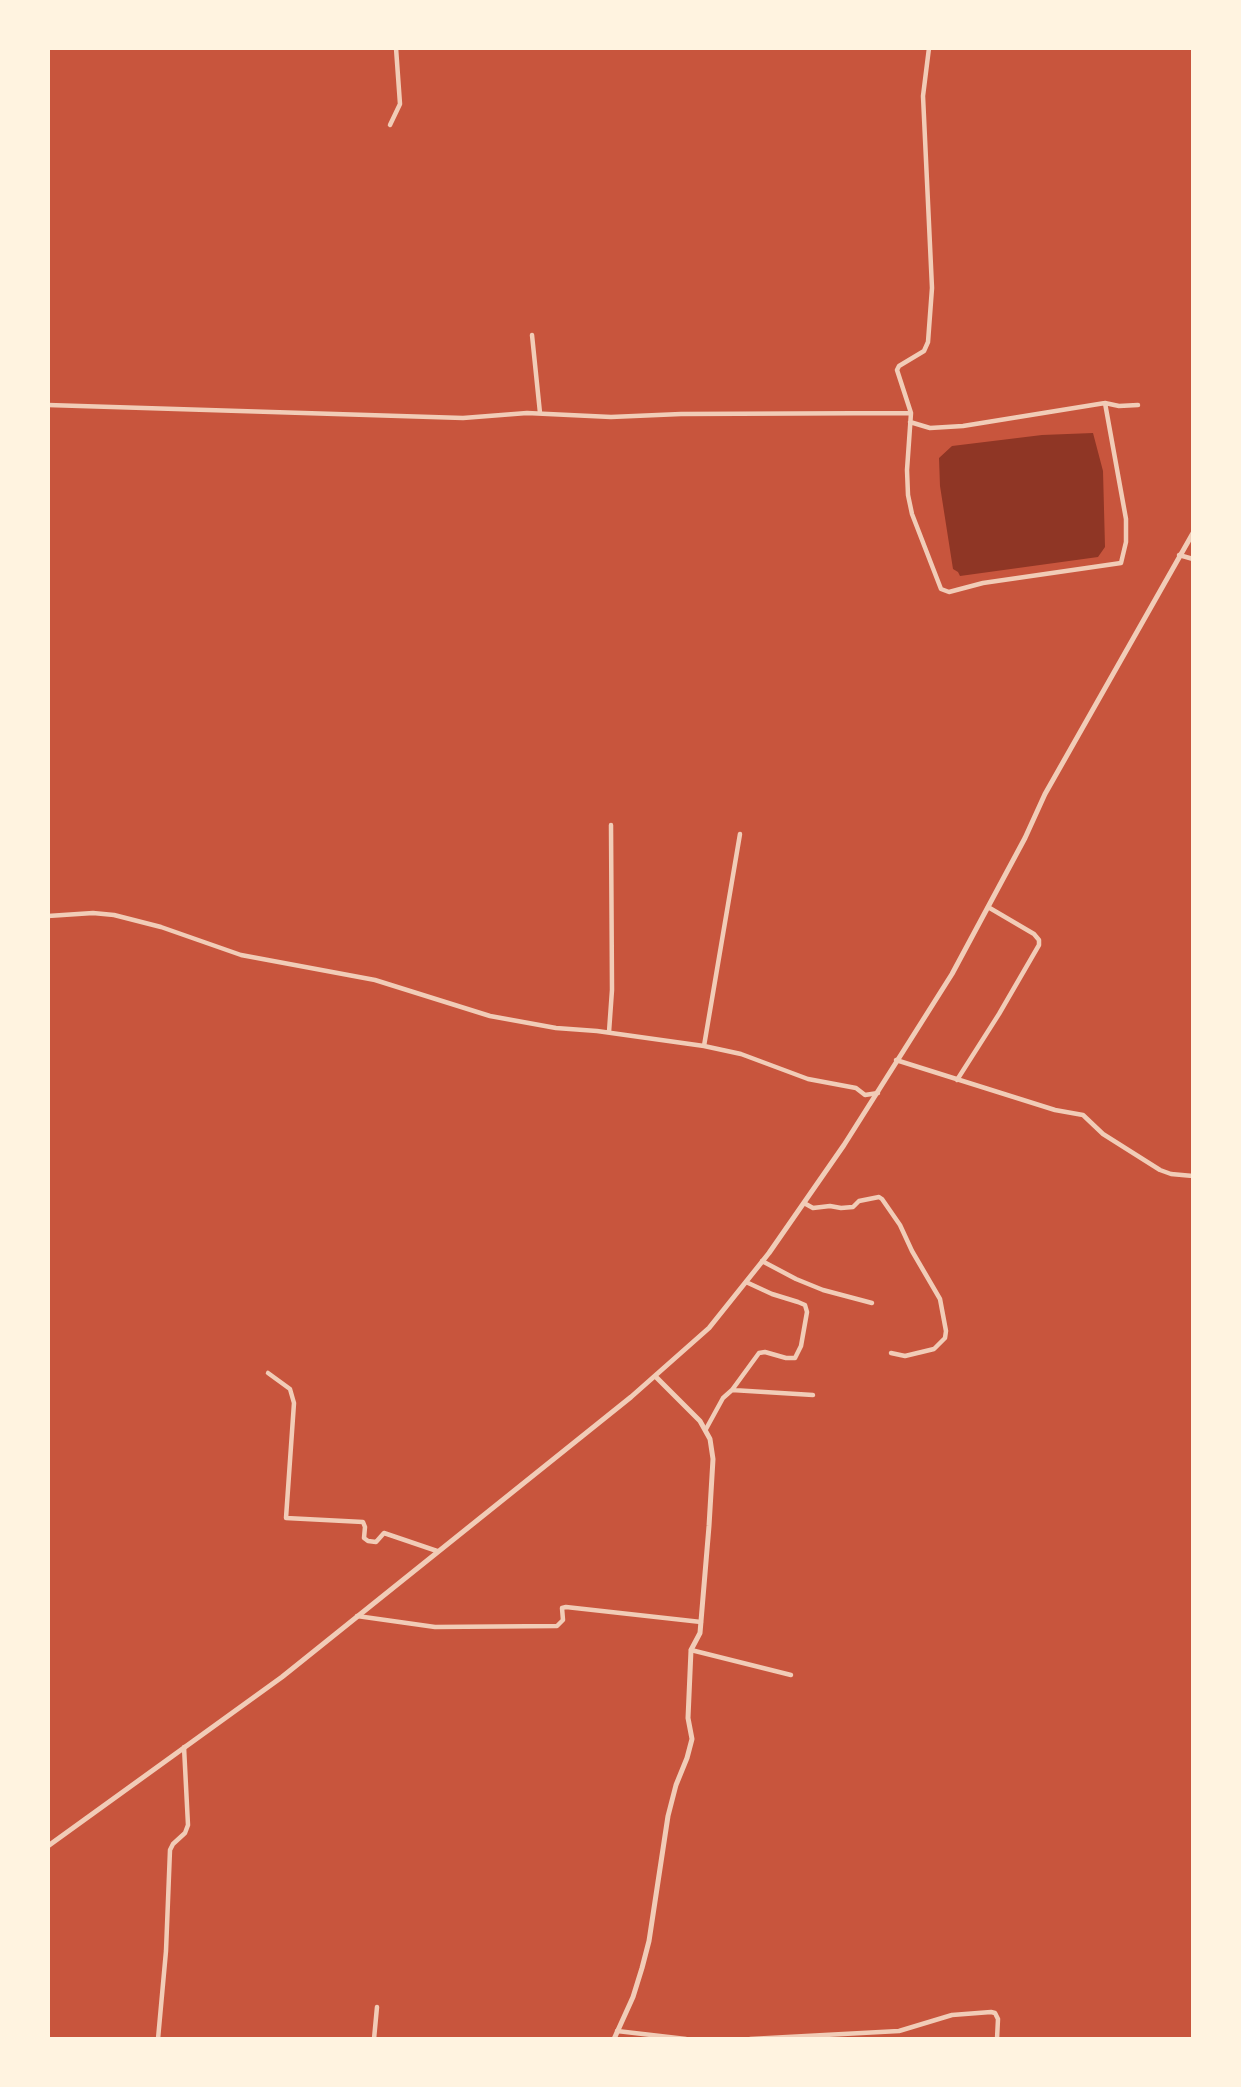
<!DOCTYPE html>
<html>
<head>
<meta charset="utf-8">
<style>
	body { margin:0 }
	#map { position:relative; width:1241px; height:2087px; overflow:hidden; background:#c8553d; font-family:"Noto Sans",sans-serif }
	canvas { display:block }
	.frame { position:absolute; inset:0; border:50px solid #fff3e0; pointer-events:none }
</style>
</head>
<body>
<div id="map">
<canvas width="1241" height="2087"></canvas>
<div class="frame"></div>
</div>
<script>
const context = document.querySelector('canvas').getContext('2d');
context.lineJoin = 'round';
function fillPath(path, color) { context.fillStyle = color; context.fill(path, 'evenodd'); }
const toPath = rows => new Path2D(rows.map(r => 'M' + r).join(''));
function stroke(path, color, width, dash) { context.strokeStyle = color; context.lineWidth = width; context.lineCap = dash ? 'butt' : 'round'; context.setLineDash(dash || []); context.stroke(path); }
fillPath(toPath([
	[1093,433,1103,471,1105,547,1098,557,960,576,958,572,953,569,940,486,939,458,952,446,1042,435]
]), '#8f3625');
stroke(toPath([
	[929,48,923,96,932,288,928,342,924,351,899,366,897,370,911,413,907,470,908,495,912,514,941,589,949,592,983,583,1121,563,1126,542,1126,519,1105,403],
	[390,125,400,104,396,48],
	[532,335,540,413],
	[48,405,463,418,527,413,611,417,681,414,911,413],
	[910,422,930,428,963,426,1105,403,1119,406,1138,405],
	[1179,555,1193,559],
	[48,916,93,913,114,915,161,927,241,955,375,980,490,1016,556,1028,597,1031,704,1046,741,1054,808,1079,856,1088,865,1095,878,1093],
	[609,1032,612,990,611,825],
	[704,1046,740,834],
	[896,1060,1055,1110,1083,1115,1103,1134,1160,1170,1171,1174,1193,1176],
	[957,1080,999,1014,1039,945,1039,940,1034,934,988,907],
	[804,1203,813,1208,830,1206,841,1208,853,1207,859,1201,879,1197,882,1199,900,1225,912,1251,940,1299,946,1331,945,1338,934,1349,905,1356,891,1353],
	[762,1261,796,1279,823,1290,872,1303],
	[268,1373,290,1389,294,1403,286,1518,363,1522,365,1527,364,1538,368,1541,376,1542,384,1533,437,1551],
	[732,1390,759,1353,765,1352,786,1358,795,1358,801,1346,807,1312,805,1305,798,1302,772,1294,746,1282],
	[706,1429,723,1398,732,1390,813,1395],
	[357,1616,435,1627,557,1626,563,1620,562,1608,566,1607,701,1622],
	[691,1650,791,1675],
	[617,2031,686,2039],
	[158,2039,166,1951,170,1850,173,1844,185,1833,188,1825,184,1747],
	[374,2039,377,2007],
	[750,2039,899,2031,952,2015,991,2012,995,2013,998,2019,997,2039]
]), '#f1ccb7', 4.5);
stroke(toPath([
	[48,1846,282,1677,631,1397,709,1328,769,1253,844,1145,952,974,1025,838,1045,794,1193,533],
	[614,2039,633,1997,642,1968,649,1941,668,1816,676,1785,687,1758,692,1739,688,1718,691,1650,700,1633,709,1526,713,1459,710,1439,700,1421,655,1376]
]), '#f1ccb7', 5);
</script>
</body>
</html>
